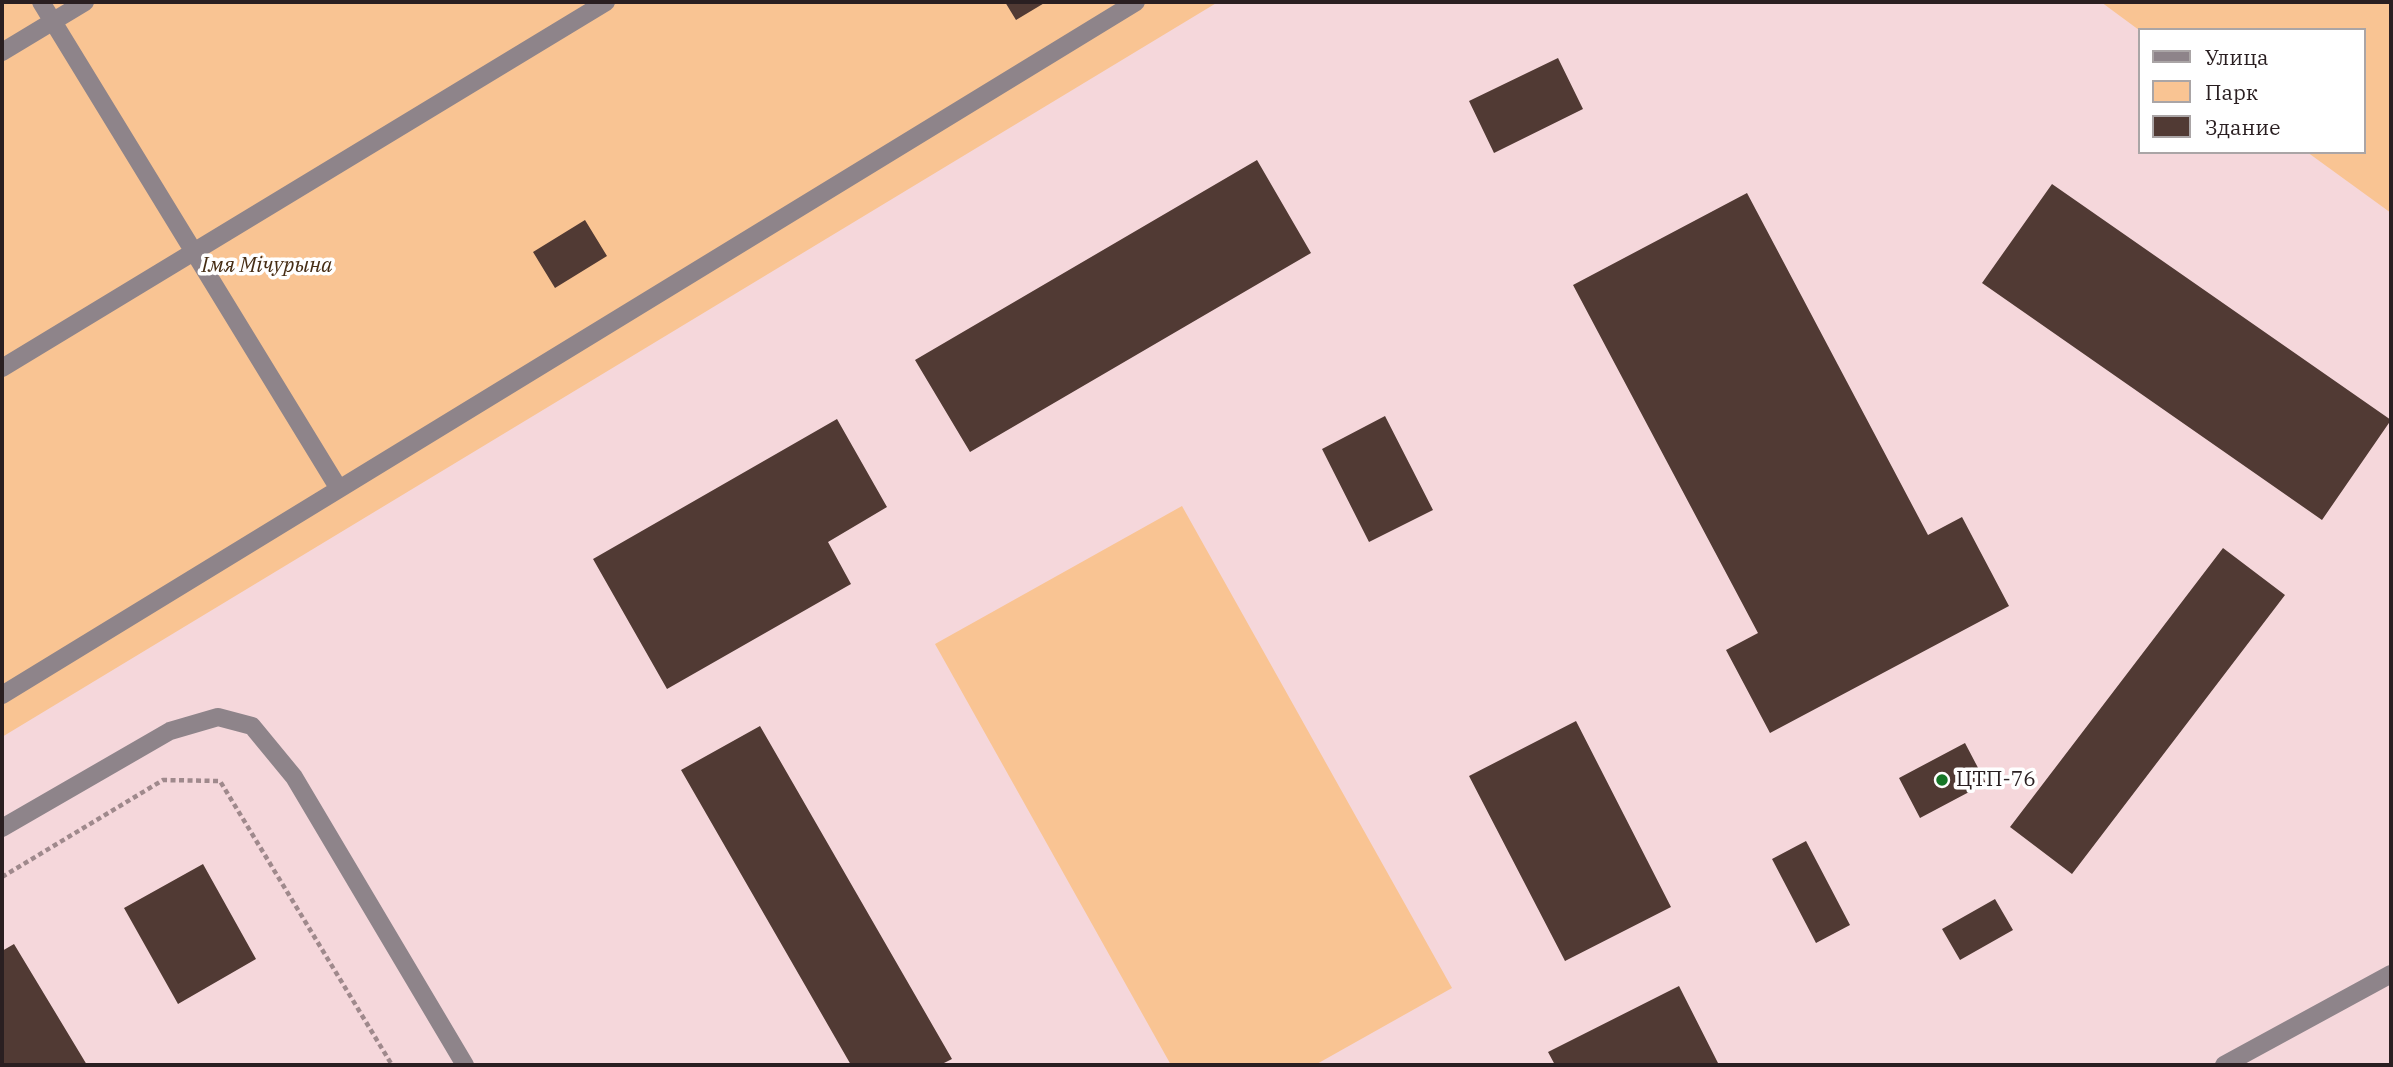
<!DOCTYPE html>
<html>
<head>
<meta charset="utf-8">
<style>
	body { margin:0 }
	#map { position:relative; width:2393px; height:1067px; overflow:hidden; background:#f5d7db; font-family:"IBM Plex Serif",serif }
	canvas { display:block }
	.frame { position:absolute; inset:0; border:4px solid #2a1f21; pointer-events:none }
	.legend { position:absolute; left:2138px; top:28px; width:228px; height:126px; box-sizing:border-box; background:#fff; border:2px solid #aaa5a6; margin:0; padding:9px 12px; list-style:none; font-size:21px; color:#2a1f21 }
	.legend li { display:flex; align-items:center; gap:14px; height:35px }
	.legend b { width:35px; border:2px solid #aaa5a6 }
</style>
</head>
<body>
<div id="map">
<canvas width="2393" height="1067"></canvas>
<div class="frame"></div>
<ul class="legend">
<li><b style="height:9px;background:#8e848a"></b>Улица</li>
<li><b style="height:19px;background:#f9c493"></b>Парк</li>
<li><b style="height:19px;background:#513a34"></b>Здание</li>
</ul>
</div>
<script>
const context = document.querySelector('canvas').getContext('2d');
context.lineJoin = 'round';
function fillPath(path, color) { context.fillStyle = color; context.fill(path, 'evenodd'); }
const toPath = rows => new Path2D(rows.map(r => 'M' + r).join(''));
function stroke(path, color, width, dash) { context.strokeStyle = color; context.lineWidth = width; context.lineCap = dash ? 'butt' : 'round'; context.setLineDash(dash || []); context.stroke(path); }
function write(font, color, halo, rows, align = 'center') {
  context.font = font + ' "IBM Plex Serif",serif'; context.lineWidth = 7; context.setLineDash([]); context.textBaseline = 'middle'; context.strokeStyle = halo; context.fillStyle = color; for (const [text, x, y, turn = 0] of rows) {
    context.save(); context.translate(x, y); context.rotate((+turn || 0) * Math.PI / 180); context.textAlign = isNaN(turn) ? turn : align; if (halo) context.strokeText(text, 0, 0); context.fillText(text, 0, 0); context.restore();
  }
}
fillPath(toPath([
	[2,2,1218,2,2,737],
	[2101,2,2391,2,2391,213,2307,152,2363,152,2363,30,2139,30],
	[1182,506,1452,988,1315,1065,1171,1065,935,644]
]), '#f9c493');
fillPath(toPath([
	[1005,2,1046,2,1016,20],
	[1558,58,1583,109,1494,153,1469,101],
	[1257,160,1311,253,970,452,915,360],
	[2052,184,2391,420,2322,520,1982,283],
	[1747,193,1928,535,1962,517,2009,606,1770,733,1726,650,1758,633,1573,285],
	[585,220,607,256,555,288,533,252],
	[1385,416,1433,510,1369,542,1322,449],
	[837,419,887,507,828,542,851,584,667,689,593,559],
	[2223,548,2285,595,2072,874,2010,827],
	[1576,721,1671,907,1565,961,1469,776],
	[760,726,952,1059,940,1065,851,1065,681,770],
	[1965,743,1986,783,1920,818,1899,778],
	[1806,841,1850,925,1816,943,1772,859],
	[203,864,256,959,178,1004,124,908],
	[1995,899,2013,930,1960,960,1942,929],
	[14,944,87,1065,2,1065,2,951],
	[1679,986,1719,1065,1555,1065,1548,1052]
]), '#513a34');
stroke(toPath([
	[2,877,163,780,220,781,392,1065]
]), '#9f898c', 4.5, [5, 3.5]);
stroke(toPath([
	[41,2,339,489],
	[2,52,85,2],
	[2,368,606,2],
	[2,695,1136,2],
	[2,828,170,731,218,717,252,726,294,777,465,1065],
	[2224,1065,2391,974]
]), '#8e848a', 18);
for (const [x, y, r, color] of [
	[1942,780,7,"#167627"]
]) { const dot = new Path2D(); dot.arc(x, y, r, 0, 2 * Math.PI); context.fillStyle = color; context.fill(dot); stroke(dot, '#fff', 2.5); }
write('italic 21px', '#462d14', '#fff', [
	["Імя Мічурына",267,266]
]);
write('21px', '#2a1f21', '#fff', [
	["ЦТП-76",1956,780]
], 'left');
</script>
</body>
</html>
